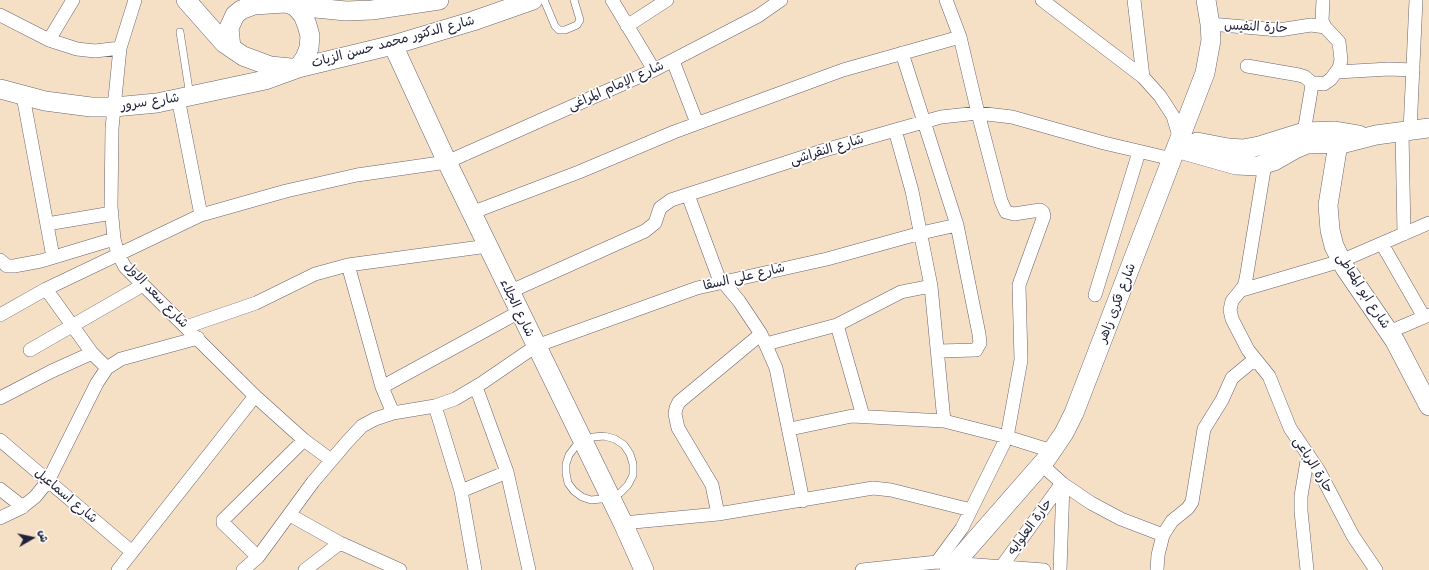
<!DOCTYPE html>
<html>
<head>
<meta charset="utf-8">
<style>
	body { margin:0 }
	#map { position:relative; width:1429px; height:570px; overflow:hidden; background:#f5e0c6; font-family:"Playpen Sans","Playpen Sans Arabic",sans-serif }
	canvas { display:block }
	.north { position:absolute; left:12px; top:518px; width:40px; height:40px; -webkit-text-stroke:3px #fff; paint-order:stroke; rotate:81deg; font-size:11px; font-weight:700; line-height:16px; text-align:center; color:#22223b }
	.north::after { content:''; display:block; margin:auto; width:14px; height:18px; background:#22223b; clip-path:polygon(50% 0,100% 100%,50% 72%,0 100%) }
</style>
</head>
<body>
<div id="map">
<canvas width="1429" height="570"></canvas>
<div class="north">ش</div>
</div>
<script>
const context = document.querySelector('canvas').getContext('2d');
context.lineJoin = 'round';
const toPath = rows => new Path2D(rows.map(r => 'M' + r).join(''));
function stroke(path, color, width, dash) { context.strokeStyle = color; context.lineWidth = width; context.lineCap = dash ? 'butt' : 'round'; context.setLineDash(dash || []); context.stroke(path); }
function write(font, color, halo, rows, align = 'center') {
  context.font = font + ' "Playpen Sans","Playpen Sans Arabic",sans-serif'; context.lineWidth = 3.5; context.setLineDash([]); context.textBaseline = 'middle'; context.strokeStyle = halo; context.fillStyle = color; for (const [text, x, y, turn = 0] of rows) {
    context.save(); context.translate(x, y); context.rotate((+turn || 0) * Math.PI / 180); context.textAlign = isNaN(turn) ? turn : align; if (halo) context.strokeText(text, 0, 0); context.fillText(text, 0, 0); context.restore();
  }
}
const lane = toPath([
	[544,0,555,26,559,30,565,30,577,25,580,20,574,0],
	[180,32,190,96],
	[604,436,615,439,624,445,630,454,633,464,633,475,628,485,620,493,611,498,591,500,582,497,574,491,568,483,566,473,566,464,569,455,575,447,593,437,604,436]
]);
const street = toPath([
	[135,0,120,48,112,128,111,207,114,239,118,254,125,267,136,278,255,396,304,440,331,460],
	[612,0,654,70],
	[1042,0,1143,77,1160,96,1173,116,1180,139],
	[1134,0,1143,77],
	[0,15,49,40,77,49,95,51,120,48],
	[1210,24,1279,30,1311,25,1325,27],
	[627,26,667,0],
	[49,40,73,0],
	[902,53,957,225,979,334,980,343,976,350,938,351],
	[673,61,697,123],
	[1247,66,1299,75,1305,77,1313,84],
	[1337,72,1389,69,1413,70],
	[23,96,53,257],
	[178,98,201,215],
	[895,130,912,191,931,286,944,421],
	[1410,131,1416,0],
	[1304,132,1312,85,1316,83,1324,84,1331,79,1339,68,1341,60,1339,42,1325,27,1322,21,1323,0],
	[1402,132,1404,234],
	[1265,164,1246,279,1244,286,1232,301,1230,310,1232,319,1248,350,1269,376,1290,428,1319,471,1353,536,1376,570],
	[688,195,718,276,739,301,761,334,776,368,803,501],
	[471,213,579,172,674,132,843,70,960,37],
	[47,224,112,213],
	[1382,244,1424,317],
	[0,260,7,266,14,266,41,261,114,239],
	[348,265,382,387,393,413],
	[46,289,92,353,107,368],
	[1242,290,1341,261,1429,223],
	[509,292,645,231,655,223,660,208,671,200,825,150,941,117,978,113,1012,117,1104,143,1172,159],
	[1095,295,1139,152],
	[0,315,46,289,201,215,286,191,357,175,447,162,654,70,758,16,781,0],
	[837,325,863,416],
	[186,327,256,303,315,274,348,265,488,246],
	[1389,332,1429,315],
	[766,344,837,325,901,292,931,286],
	[30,350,143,285],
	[382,387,519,312],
	[476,387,507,472,529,570],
	[0,398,52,371,92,353],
	[435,406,461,491,475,570],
	[790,429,852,416,944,421,1007,437,1052,451],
	[0,440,132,552],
	[1042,465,1063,484,1091,503,1121,519,1163,535],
	[0,489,23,507],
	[461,491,507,472],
	[718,514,712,485,678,428,675,414,676,408,679,402,761,334],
	[290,515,340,543,400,570],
	[0,518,21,508,35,497,48,481,97,383,107,368,121,359,198,338],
	[623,523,718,514,873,488,891,490,971,510],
	[258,557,223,523,223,520,304,440],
	[937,562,962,528,1007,437,1021,360,1019,285,1044,216,1043,212,1040,210,1014,214,1006,212,1001,201,978,113,960,37,946,0],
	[118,570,255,396],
	[243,570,258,557,313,482,347,442,362,426,375,419,393,413,435,406,455,399,482,383,536,346,697,288,827,259,921,233,957,225],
	[305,570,340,543],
	[862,570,937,562,1044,570],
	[999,570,1062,483],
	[1060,570,1063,484],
	[1157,570,1158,555,1163,535,1172,521,1188,508,1192,502,1204,429,1222,400,1232,378,1255,359],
	[1307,570,1301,511,1301,496,1308,455]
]);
const secondary = toPath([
	[186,0,224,43,243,56,270,66,291,68],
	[278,0,295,6,346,11,372,10,439,0],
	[295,6,303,15,307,25,310,36,309,48,305,58,298,68],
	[393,45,447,162,623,523,644,570],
	[231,48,229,28,235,15,241,10,254,5,285,3],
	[0,89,45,101,91,107,114,107,157,103,265,80,298,68,393,45,473,21,533,0],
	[1197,142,1228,148,1243,149,1259,146,1304,132,1335,131,1359,135],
	[1338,144,1328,205,1330,230,1334,246,1345,268,1395,341,1429,406],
	[1176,148,1236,165,1258,166,1274,161,1295,149,1307,144,1345,143,1376,135,1429,128],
	[949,570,1047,458,1064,433,1074,413,1205,73,1211,40,1210,24,1206,0]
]);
stroke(lane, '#6c646c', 8);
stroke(street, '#6c646c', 14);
stroke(secondary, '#6c646c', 20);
stroke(lane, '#fff', 7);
stroke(street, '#fff', 13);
stroke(secondary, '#fff', 19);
write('13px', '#22223b', '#fff', [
	["حارة النفيس",1256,27,3],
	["شارع الدكتور محمد حسن الزيات",393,42,-15],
	["شارع الإمام المراغى",616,86,-24],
	["شارع سرور",150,102,-8],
	["شارع النقراشى",827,150,-17],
	["شارع على السقا",744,277,-13],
	["شارع ابو المعاطى",1363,291,57],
	["شارع سعد الاول",156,295,46],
	["شارع فكرى زاهر",1117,303,-69],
	["شارع الجلاء",517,308,64],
	["حارة الرباعى",1313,465,58],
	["شارع اسماعيل",66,496,40],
	["حارة العلوايه",1030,527,-54]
]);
</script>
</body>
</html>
